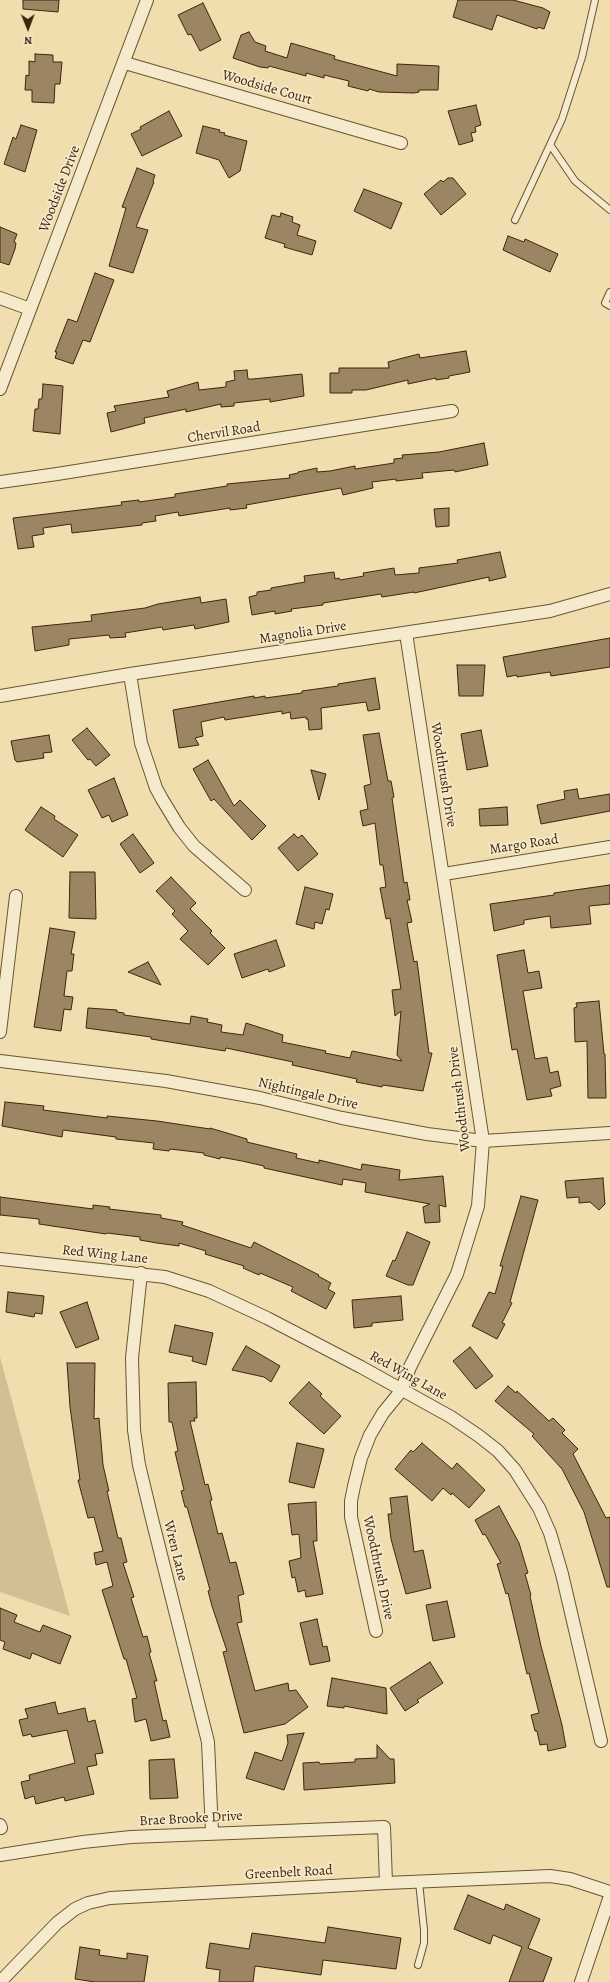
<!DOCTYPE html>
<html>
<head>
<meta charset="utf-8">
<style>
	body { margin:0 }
	#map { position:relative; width:610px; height:1982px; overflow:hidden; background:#f0deaf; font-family:Alegreya,serif }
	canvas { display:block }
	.north { position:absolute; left:8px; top:8px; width:40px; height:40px; -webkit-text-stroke:3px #f5eacb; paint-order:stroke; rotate:179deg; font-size:11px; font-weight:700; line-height:16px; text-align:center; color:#3f250e }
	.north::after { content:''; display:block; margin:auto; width:14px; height:18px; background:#3f250e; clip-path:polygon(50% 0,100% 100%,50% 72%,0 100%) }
</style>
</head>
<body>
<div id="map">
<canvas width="610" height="1982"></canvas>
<div class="north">N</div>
</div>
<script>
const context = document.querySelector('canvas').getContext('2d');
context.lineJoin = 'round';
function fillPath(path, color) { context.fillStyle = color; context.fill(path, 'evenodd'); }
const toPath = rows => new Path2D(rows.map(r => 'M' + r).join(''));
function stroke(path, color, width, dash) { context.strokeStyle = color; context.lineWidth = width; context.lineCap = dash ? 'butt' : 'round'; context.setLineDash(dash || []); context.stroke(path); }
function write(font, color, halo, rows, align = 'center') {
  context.font = font + ' Alegreya,serif'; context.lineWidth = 3.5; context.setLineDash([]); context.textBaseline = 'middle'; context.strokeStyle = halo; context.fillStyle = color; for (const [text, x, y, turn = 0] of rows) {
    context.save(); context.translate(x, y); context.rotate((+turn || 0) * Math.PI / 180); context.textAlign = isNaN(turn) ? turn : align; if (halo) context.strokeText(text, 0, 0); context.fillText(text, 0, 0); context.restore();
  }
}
fillPath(toPath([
	[0,1357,70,1616,0,1592]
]), '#d2bf94');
const building = toPath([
	[23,0,59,0,58,12,23,9,23,0],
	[458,0,513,0,543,8,550,12,544,29,538,27,537,29,497,15,492,30,453,17,458,0],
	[203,3,221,40,200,51,191,34,188,35,178,15,203,3],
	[249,32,255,42,266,46,265,51,287,58,291,43,335,56,334,59,397,76,397,64,439,66,438,90,419,90,419,92,414,93,379,92,369,89,368,91,348,86,349,81,324,75,324,78,306,73,306,76,269,66,268,68,260,67,233,58,241,35,249,32],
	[35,54,53,55,53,62,62,62,60,84,55,84,54,103,32,102,32,90,25,90,26,75,29,76,29,61,35,62,35,54],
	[476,105,481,125,475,127,476,132,471,133,473,141,459,145,448,111,476,105],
	[169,111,182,136,142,156,131,134,141,129,140,127,169,111],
	[21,125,37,130,25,172,4,164,13,137,16,139,21,125],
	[203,126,220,130,219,132,225,133,224,135,247,141,240,171,229,178,219,160,196,153,203,126],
	[137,168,155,175,153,181,154,182,136,227,148,230,133,273,109,266,126,208,122,207,137,168],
	[448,178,453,178,466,194,441,215,424,194,441,180,443,182,448,178],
	[364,189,402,203,391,229,354,211,364,189],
	[281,213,293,217,292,222,300,225,297,235,316,241,312,255,284,247,285,244,265,238,272,215,280,217,281,213],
	[0,227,17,234,14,242,16,243,15,249,9,265,0,262,0,227],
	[508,236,524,242,525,239,558,254,550,272,503,250,508,236],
	[95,273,114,280,90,342,83,340,73,364,55,358,57,352,55,352,68,319,77,322,95,273],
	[466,351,470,372,449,376,449,378,436,380,436,378,408,384,408,380,366,390,352,390,352,393,330,393,330,373,339,373,339,368,389,368,388,362,403,358,419,354,420,358,466,351],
	[247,370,248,379,253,379,302,374,304,396,270,402,270,399,234,403,234,406,221,407,221,404,186,412,186,409,144,418,145,423,111,432,107,413,116,411,114,406,169,397,167,391,198,382,199,390,226,387,226,382,235,380,234,371,247,370],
	[43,384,63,386,60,434,33,431,35,409,38,409,39,399,42,399,43,384],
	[484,443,488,465,455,472,454,470,422,473,423,478,396,481,396,479,372,482,373,488,343,495,341,488,246,505,247,508,230,510,230,508,179,516,178,512,155,516,156,521,142,523,142,525,72,533,71,524,43,528,44,534,32,536,34,547,18,549,13,518,122,505,121,502,139,500,139,502,175,497,175,494,227,486,227,484,290,478,289,475,298,473,298,472,317,468,317,472,330,471,355,466,355,469,394,463,394,459,403,458,402,455,439,452,484,443],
	[449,508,449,526,436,527,434,509,449,508],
	[500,552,506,577,489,581,489,577,414,593,414,592,382,597,381,594,323,603,323,605,291,609,292,611,275,614,275,611,252,615,249,597,257,595,257,592,271,590,271,588,305,582,304,576,334,572,335,579,339,578,340,580,364,576,363,573,394,568,395,575,419,573,419,568,458,563,457,560,500,552],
	[200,597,201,603,226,599,229,622,195,629,194,625,163,630,162,627,125,633,126,637,110,638,109,635,69,639,69,645,35,651,32,627,92,621,91,615,145,608,158,604,200,597],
	[610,638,610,667,551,676,550,672,517,677,517,675,507,677,503,657,610,638],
	[457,665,485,665,483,696,459,696,457,665],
	[375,678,380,709,368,711,366,702,321,708,322,729,309,730,308,719,306,719,306,717,291,719,290,712,282,714,282,711,225,720,224,717,201,722,203,736,195,738,199,745,179,748,173,710,254,696,254,698,265,696,265,698,302,693,302,691,338,686,338,684,375,678],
	[87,728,110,755,96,766,90,759,88,760,72,740,87,728],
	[481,730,488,766,467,770,461,734,481,730],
	[379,733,388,781,391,781,394,797,392,798,404,883,407,882,410,900,407,900,412,922,407,923,414,962,417,961,429,1053,432,1053,423,1091,383,1085,382,1087,356,1082,357,1079,292,1065,293,1062,226,1048,225,1051,151,1039,151,1037,86,1028,88,1008,117,1010,117,1012,124,1013,124,1015,190,1024,191,1016,208,1019,207,1022,222,1025,221,1032,243,1035,246,1023,283,1035,282,1042,326,1051,325,1053,350,1058,352,1051,402,1061,397,1055,401,1011,395,1016,392,990,401,989,390,918,386,919,380,888,386,887,383,865,380,865,375,823,363,826,360,811,368,809,364,786,371,784,363,735,379,733],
	[49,735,52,752,43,753,44,758,17,762,15,760,11,741,49,735],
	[208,760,234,806,240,800,266,826,252,840,214,799,211,801,193,769,208,760],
	[311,770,326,774,319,800,311,770],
	[114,778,128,815,112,822,109,815,102,818,88,790,114,778],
	[577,789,579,799,610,794,610,811,541,824,537,805,565,799,564,791,577,789],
	[41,807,55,816,54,819,78,835,63,857,25,830,41,807],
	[507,807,508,825,480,826,479,809,507,807],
	[133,834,154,863,140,873,120,844,133,834],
	[294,834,298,838,302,835,318,854,298,871,278,848,294,834],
	[70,872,95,872,96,919,69,918,70,872],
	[171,877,196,903,190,909,212,931,210,933,225,948,208,965,180,939,188,931,172,914,175,911,156,891,171,877],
	[610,885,610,904,589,906,591,924,551,928,550,916,524,920,524,924,494,931,490,904,554,895,554,893,610,885],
	[305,887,333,894,329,910,326,909,322,924,315,922,314,929,296,924,305,887],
	[50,928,75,932,71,954,74,954,72,971,67,971,64,996,73,997,71,1010,64,1009,61,1031,34,1027,50,928],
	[276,940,285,966,269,972,268,969,242,978,234,954,276,940],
	[524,950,528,973,539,971,542,988,523,991,535,1059,547,1057,550,1073,558,1071,561,1086,550,1089,552,1096,527,1100,517,1049,512,1050,497,955,524,950],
	[148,962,161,985,128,972,148,962],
	[599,1001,604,1054,605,1054,606,1098,588,1098,587,1041,575,1042,574,1008,577,1007,576,1003,599,1001],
	[5,1102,44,1106,43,1110,107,1118,107,1116,157,1121,210,1129,210,1128,247,1139,247,1142,297,1154,296,1158,319,1163,319,1160,361,1170,362,1164,400,1170,399,1180,443,1176,446,1207,439,1205,440,1222,425,1223,423,1207,430,1204,365,1192,366,1183,343,1179,342,1185,264,1168,264,1166,242,1161,220,1157,220,1159,204,1155,204,1153,170,1149,169,1151,153,1149,154,1143,116,1139,116,1137,63,1130,62,1137,2,1126,5,1102],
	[603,1178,605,1204,599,1210,590,1202,579,1203,579,1197,567,1198,565,1181,603,1178],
	[521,1196,538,1200,510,1302,512,1303,502,1323,505,1324,497,1339,472,1326,489,1292,495,1294,503,1266,500,1266,521,1196],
	[0,1197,93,1209,93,1205,110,1207,109,1209,161,1215,161,1218,183,1222,182,1225,251,1248,254,1242,319,1275,318,1276,331,1283,328,1289,335,1293,326,1309,291,1291,293,1287,260,1273,259,1275,243,1268,244,1266,205,1254,206,1251,179,1243,179,1246,157,1243,140,1240,140,1237,107,1233,106,1234,39,1224,39,1219,0,1215,0,1197],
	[407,1232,430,1242,413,1285,408,1285,386,1276,393,1260,395,1261,407,1232],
	[8,1292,44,1296,42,1314,35,1313,34,1317,6,1312,8,1292],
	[401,1296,403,1320,372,1323,372,1326,354,1328,352,1300,401,1296],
	[87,1302,99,1339,76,1348,60,1312,87,1302],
	[175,1325,213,1333,206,1365,192,1361,193,1357,169,1352,175,1325],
	[246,1346,280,1366,271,1382,264,1377,232,1370,246,1346],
	[470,1347,493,1376,476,1389,453,1361,470,1347],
	[67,1363,95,1363,94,1419,99,1418,103,1465,109,1491,107,1491,118,1538,121,1538,127,1562,123,1563,134,1597,131,1598,143,1637,147,1636,151,1652,149,1653,157,1681,154,1681,163,1721,166,1720,170,1737,151,1741,146,1719,135,1722,132,1699,137,1698,126,1659,124,1659,102,1590,113,1586,107,1562,96,1565,94,1553,103,1551,94,1517,88,1518,78,1480,80,1480,70,1407,67,1363],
	[196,1382,197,1418,194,1418,195,1421,190,1421,205,1485,208,1484,212,1500,210,1501,218,1534,222,1533,230,1563,236,1562,244,1594,238,1596,242,1622,237,1623,255,1691,288,1683,289,1691,296,1690,308,1707,285,1724,244,1733,223,1652,227,1651,212,1606,208,1591,210,1590,187,1507,185,1507,181,1491,184,1490,175,1452,178,1451,172,1422,169,1422,168,1383,196,1382],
	[309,1382,322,1394,320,1396,341,1416,324,1434,289,1403,309,1382],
	[508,1386,516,1393,517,1391,549,1421,553,1418,565,1430,562,1433,578,1449,573,1454,606,1518,610,1517,610,1587,607,1587,584,1512,562,1469,532,1436,534,1434,495,1401,508,1386],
	[297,1443,324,1449,314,1488,289,1482,297,1443],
	[422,1443,452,1469,457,1463,485,1490,469,1508,452,1493,451,1495,443,1488,432,1501,395,1469,411,1450,413,1452,422,1443],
	[407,1496,414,1552,423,1550,431,1588,406,1594,391,1539,388,1514,392,1514,390,1498,407,1496],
	[316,1502,317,1541,313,1541,323,1594,306,1597,305,1590,298,1592,295,1577,292,1578,289,1561,301,1558,299,1534,292,1535,288,1504,316,1502],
	[499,1506,519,1543,528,1573,525,1574,531,1595,530,1596,541,1646,562,1725,566,1747,548,1751,547,1744,540,1745,537,1731,535,1731,531,1715,539,1713,529,1673,527,1674,508,1593,506,1594,497,1564,501,1563,485,1534,483,1535,475,1520,499,1506],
	[447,1601,455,1637,433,1641,426,1605,447,1601],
	[0,1608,17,1615,14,1622,40,1632,43,1625,71,1636,60,1664,32,1653,30,1659,3,1649,5,1642,0,1640,0,1608],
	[317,1619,323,1647,327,1646,330,1661,310,1665,300,1623,317,1619],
	[430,1662,443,1683,417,1700,419,1702,405,1711,390,1688,430,1662],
	[332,1678,386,1688,387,1714,344,1706,344,1708,327,1706,332,1678],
	[55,1702,58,1714,85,1708,88,1722,95,1720,103,1753,95,1754,97,1765,87,1767,94,1794,65,1801,64,1797,36,1804,34,1796,25,1799,21,1782,30,1780,29,1775,75,1763,67,1730,32,1737,31,1734,23,1736,19,1720,28,1718,25,1709,55,1702],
	[304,1733,284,1790,246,1778,255,1752,282,1761,288,1743,287,1735,304,1733],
	[377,1745,390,1759,394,1759,395,1783,304,1790,303,1763,319,1762,320,1764,355,1762,355,1759,377,1758,377,1745],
	[174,1759,178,1798,150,1799,149,1760,174,1759],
	[468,1895,504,1910,506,1904,540,1919,528,1948,552,1958,543,1982,509,1982,522,1947,493,1935,490,1944,454,1929,468,1895],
	[328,1927,401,1938,396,1969,323,1960,321,1975,255,1966,253,1982,219,1982,220,1970,206,1968,210,1943,249,1949,252,1933,325,1943,328,1927],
	[80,1947,100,1950,99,1955,127,1959,127,1953,148,1956,144,1982,95,1982,75,1979,80,1947]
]);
fillPath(building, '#9b8562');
stroke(building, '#3f250e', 1);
const lane = toPath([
	[551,146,575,181,610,210],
	[515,220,562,119,582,57,595,0],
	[610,292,605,303,610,306],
	[418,1965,424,1943,424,1930,419,1882]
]);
const street = toPath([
	[125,63,401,143],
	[0,298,30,309],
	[0,389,147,0],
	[0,482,57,474,452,411],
	[130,674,141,743,156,788,162,799,179,827,194,846,245,890],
	[0,696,130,674,550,611,610,594],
	[444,874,610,847],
	[0,1032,16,896],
	[0,1061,166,1081,260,1098,342,1118,427,1134,483,1141,610,1133],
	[0,1259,165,1277,209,1291,267,1318,361,1367,451,1417,479,1436,498,1451,515,1470,539,1508,550,1533,562,1574,601,1741],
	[141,1273,132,1358,134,1430,139,1465,152,1519,208,1742,212,1833],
	[376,1631,351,1517,351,1501,354,1486,361,1458,370,1435,383,1413,401,1391,410,1367,457,1274,478,1206,483,1141,406,633],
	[0,1825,1,1828],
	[0,1855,83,1842,131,1837,384,1827,386,1883],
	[0,1982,57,1923,75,1909,88,1903,110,1898,386,1883,550,1876,570,1879,610,1892],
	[581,1982,610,1896]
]);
stroke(lane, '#6b5336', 8);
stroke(street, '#6b5336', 14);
stroke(lane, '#f5eacb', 6);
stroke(street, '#f5eacb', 12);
write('14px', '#3f250e', '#f5eacb', [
	["Woodside Court",267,88,16],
	["Woodside Drive",60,189,-69],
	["Chervil Road",224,433,-9],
	["Magnolia Drive",303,633,-9],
	["Woodthrush Drive",443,775,81],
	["Margo Road",524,845,-9],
	["Nightingale Drive",308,1094,13],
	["Woodthrush Drive",460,1099,-97],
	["Red Wing Lane",105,1255,6],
	["Red Wing Lane",408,1376,29],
	["Wren Lane",175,1551,76],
	["Woodthrush Drive",378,1568,78],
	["Brae Brooke Drive",191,1819,-3],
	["Greenbelt Road",289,1873,-3]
]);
</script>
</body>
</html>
